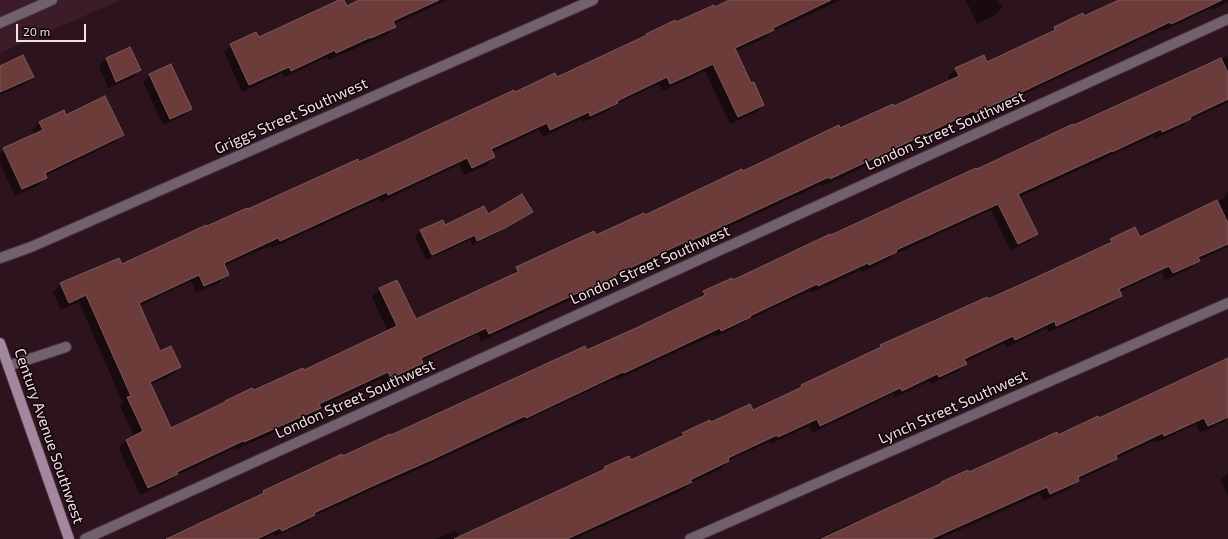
<!DOCTYPE html>
<html>
<head>
<meta charset="utf-8">
<style>
	body { margin:0 }
	#map { position:relative; width:1228px; height:539px; overflow:hidden; background:#2d131d; font-family:"Exo 2",sans-serif }
	canvas { display:block }
	.scale { position:absolute; left:16px; top:24px; width:70px; height:18px; box-sizing:border-box; border:2px solid #f4e1e7; border-top:0; padding-left:5px; font-size:12px; line-height:14px; white-space:nowrap; color:#f4e1e7; -webkit-text-stroke:3px #0e0407; paint-order:stroke }
</style>
</head>
<body>
<div id="map">
<canvas width="1228" height="539"></canvas>
<div class="scale">20 m</div>
</div>
<script>
const context = document.querySelector('canvas').getContext('2d');
context.lineJoin = 'round';
function fillPath(path, color) { context.fillStyle = color; context.fill(path, 'evenodd'); }
const toPath = rows => new Path2D(rows.map(r => 'M' + r).join(''));
function stroke(path, color, width, dash) { context.strokeStyle = color; context.lineWidth = width; context.lineCap = dash ? 'butt' : 'round'; context.setLineDash(dash || []); context.stroke(path); }
function write(font, color, halo, rows, align = 'center') {
  context.font = font + ' "Exo 2",sans-serif'; context.lineWidth = 3; context.setLineDash([]); context.textBaseline = 'middle'; context.strokeStyle = halo; context.fillStyle = color; for (const [text, x, y, turn = 0] of rows) {
    context.save(); context.translate(x, y); context.rotate((+turn || 0) * Math.PI / 180); context.textAlign = isNaN(turn) ? turn : align; if (halo) context.strokeText(text, 0, 0); context.fillText(text, 0, 0); context.restore();
  }
}
fillPath(toPath([
	[0,0,121,0,0,53]
]), '#3d1c29');
fillPath(toPath([
	[341,0,343,0,346,7,362,0,447,0,394,24,395,26,388,34,329,60,327,57,284,77,282,73,242,92,224,52,231,45,258,39],
	[732,0,841,0,769,33,765,38,735,51,750,84,763,105,756,112,730,124,705,71,662,91,659,84,614,105,609,110,583,122,581,119,543,137,539,130,492,152,494,157,487,165,464,175,460,164,381,202,379,199,272,248,271,245,224,266,228,274,220,282,196,293,191,281,139,306,160,353,180,367,172,375,150,385,171,429,253,392,303,371,388,332,372,297,380,289,415,321,509,277,517,268,645,216,840,129,894,108,950,81,948,77,956,69,987,64,1046,36,1054,28,1084,17,1121,0,1228,0,1228,2,1212,10,1211,8,1163,31,1163,29,968,120,967,118,823,186,822,184,676,251,675,250,612,279,607,284,577,298,577,297,481,341,478,334,421,361,422,363,415,370,383,385,381,379,320,407,312,416,236,449,235,448,175,476,169,481,140,495,119,448,126,440,134,436,120,406,123,403,79,302,61,310,53,292,61,284,121,265,359,164,514,93,557,78,644,38,647,34],
	[966,0,998,0,1002,8,995,15,977,24],
	[130,48,140,70,132,78,108,88,99,66,106,59],
	[1228,56,1228,102,1186,122,1182,126,1155,139,1153,136,1019,197,1037,234,1029,242,1010,250,991,210,893,255,888,260,862,272,861,270,811,293,810,291,745,321,742,324,714,337,713,335,616,380,616,378,518,424,518,423,421,468,371,490,312,517,307,522,274,537,273,534,263,539,166,539,169,536,196,524,197,526,259,497,264,492,636,329,696,299,704,292,732,279,733,281],
	[0,67,33,77,27,83,0,95],
	[150,75,191,108,183,116,163,125,143,82],
	[40,123,122,135,115,142,45,176,46,177,39,185,15,196,0,164,0,153,4,149,35,135,32,130],
	[1228,191,1228,247,1199,260,1191,268,1165,280,1162,272,1119,292,1121,296,1114,303,1049,332,1047,328,1007,347,1005,343,964,362,965,364,958,371,931,384,930,381,894,398,893,394,812,433,809,426,770,444,769,442,728,461,721,469,690,483,683,490,574,539,435,539,456,530,459,538,601,471,605,468,631,461,676,440,683,433,752,411,797,391,801,386,876,350,881,345,987,300,1104,246,1111,240,1139,239,1225,198,1224,196],
	[531,212,526,217,498,233,472,245,470,240,426,260,415,236,421,231,442,221,445,226,487,215],
	[1228,359,1228,417,1224,422,1200,433,1196,424,1156,443,1155,440,1116,458,1109,466,1078,480,1071,488,1043,501,1040,494,939,539,817,539,851,523,852,526,939,486,942,483,1098,420],
	[1228,473,1228,496,1221,480]
]), '#0007');
const building = toPath([
	[339,0,344,0,347,6,359,0,439,0,393,21,396,27,371,38,371,37,336,53,335,50,291,71,289,67,249,85,230,44,256,32,259,37,339,0],
	[729,0,831,0,773,28,774,30,735,48,751,83,754,82,764,105,738,117,713,64,670,84,667,77,617,101,618,103,590,116,589,112,550,130,547,123,491,149,495,157,472,168,467,158,388,195,387,192,280,241,278,238,224,263,229,275,204,286,199,275,139,303,160,351,171,346,181,367,150,382,171,428,225,402,225,401,252,388,254,390,303,368,304,370,397,326,379,288,397,280,416,319,518,272,516,267,594,231,596,235,644,213,645,215,742,169,743,171,839,125,840,128,893,104,894,106,959,76,955,68,984,55,987,62,1055,30,1054,27,1083,13,1084,16,1119,0,1222,0,1171,24,1170,22,1024,91,975,113,974,111,830,179,829,177,684,244,683,243,615,275,616,277,585,291,584,290,489,334,486,328,421,358,423,363,391,378,388,372,319,404,321,408,244,442,243,441,177,472,178,474,148,488,126,440,143,431,127,397,131,396,86,295,69,303,60,283,119,258,122,264,206,225,207,226,247,208,248,209,358,159,359,162,514,90,515,92,555,73,557,77,647,35,646,34,675,20,676,22,714,5,715,7,729,0],
	[130,47,141,70,116,82,106,58,130,47],
	[23,55,34,77,0,92,0,66,23,55],
	[1221,58,1228,73,1228,99,1190,117,1191,119,1162,132,1161,129,1112,152,1112,151,1018,194,1038,234,1018,244,998,204,896,250,897,252,869,265,868,263,818,286,817,284,750,316,751,317,721,331,720,328,624,373,623,372,526,418,525,416,429,461,379,483,314,513,315,515,282,531,280,528,257,539,166,539,264,493,263,491,342,454,343,456,390,434,391,435,585,346,587,350,636,328,705,295,703,291,732,278,733,280,830,234,831,235,928,190,976,168,977,169,1073,124,1074,125,1221,58],
	[171,64,192,109,170,119,149,74,171,64],
	[105,96,124,135,45,173,47,178,22,189,3,148,43,130,39,122,64,110,66,115,105,96],
	[522,194,533,212,505,228,477,241,475,235,432,255,420,230,443,220,445,225,484,206,488,214,522,194],
	[1217,200,1228,223,1228,244,1198,257,1200,261,1173,273,1169,266,1119,289,1122,296,1056,326,1055,321,1015,340,1013,336,964,359,967,364,939,377,937,374,902,391,900,388,820,426,817,419,778,437,777,435,728,458,729,461,690,480,692,482,567,539,454,539,605,469,604,467,629,456,631,460,684,435,682,433,710,420,711,422,750,404,753,410,802,387,801,385,881,347,880,345,987,297,988,299,1024,283,1112,242,1110,239,1135,227,1140,237,1217,200],
	[1228,358,1228,417,1208,426,1204,418,1164,436,1163,433,1116,455,1117,459,1078,477,1079,481,1050,494,1047,487,931,539,821,539,942,483,941,482,968,470,969,472,1057,432,1058,435,1098,416,1099,418,1228,358]
]);
fillPath(building, '#6c3c3a');
stroke(building, '#7c5b59', 1);
const lane = toPath([
	[0,23,52,0],
	[8,366,66,347]
]);
const street = toPath([
	[0,258,31,247,593,0],
	[85,539,1228,19],
	[690,539,1228,303]
]);
const secondary = toPath([
	[0,343,69,539]
]);
stroke(lane, '#493039', 12);
stroke(street, '#493039', 12);
stroke(secondary, '#493039', 12);
stroke(lane, '#71606e', 10);
stroke(street, '#71606e', 10);
stroke(secondary, '#a2879e', 10);
write('15px', '#f4e1e7', '#0e0407', [
	["Griggs Street Southwest",291,116,-24],
	["London Street Southwest",945,131,-24],
	["London Street Southwest",650,265,-24],
	["London Street Southwest",355,399,-24],
	["Lynch Street Southwest",953,407,-24],
	["Century Avenue Southwest",49,436,71]
]);
</script>
</body>
</html>
